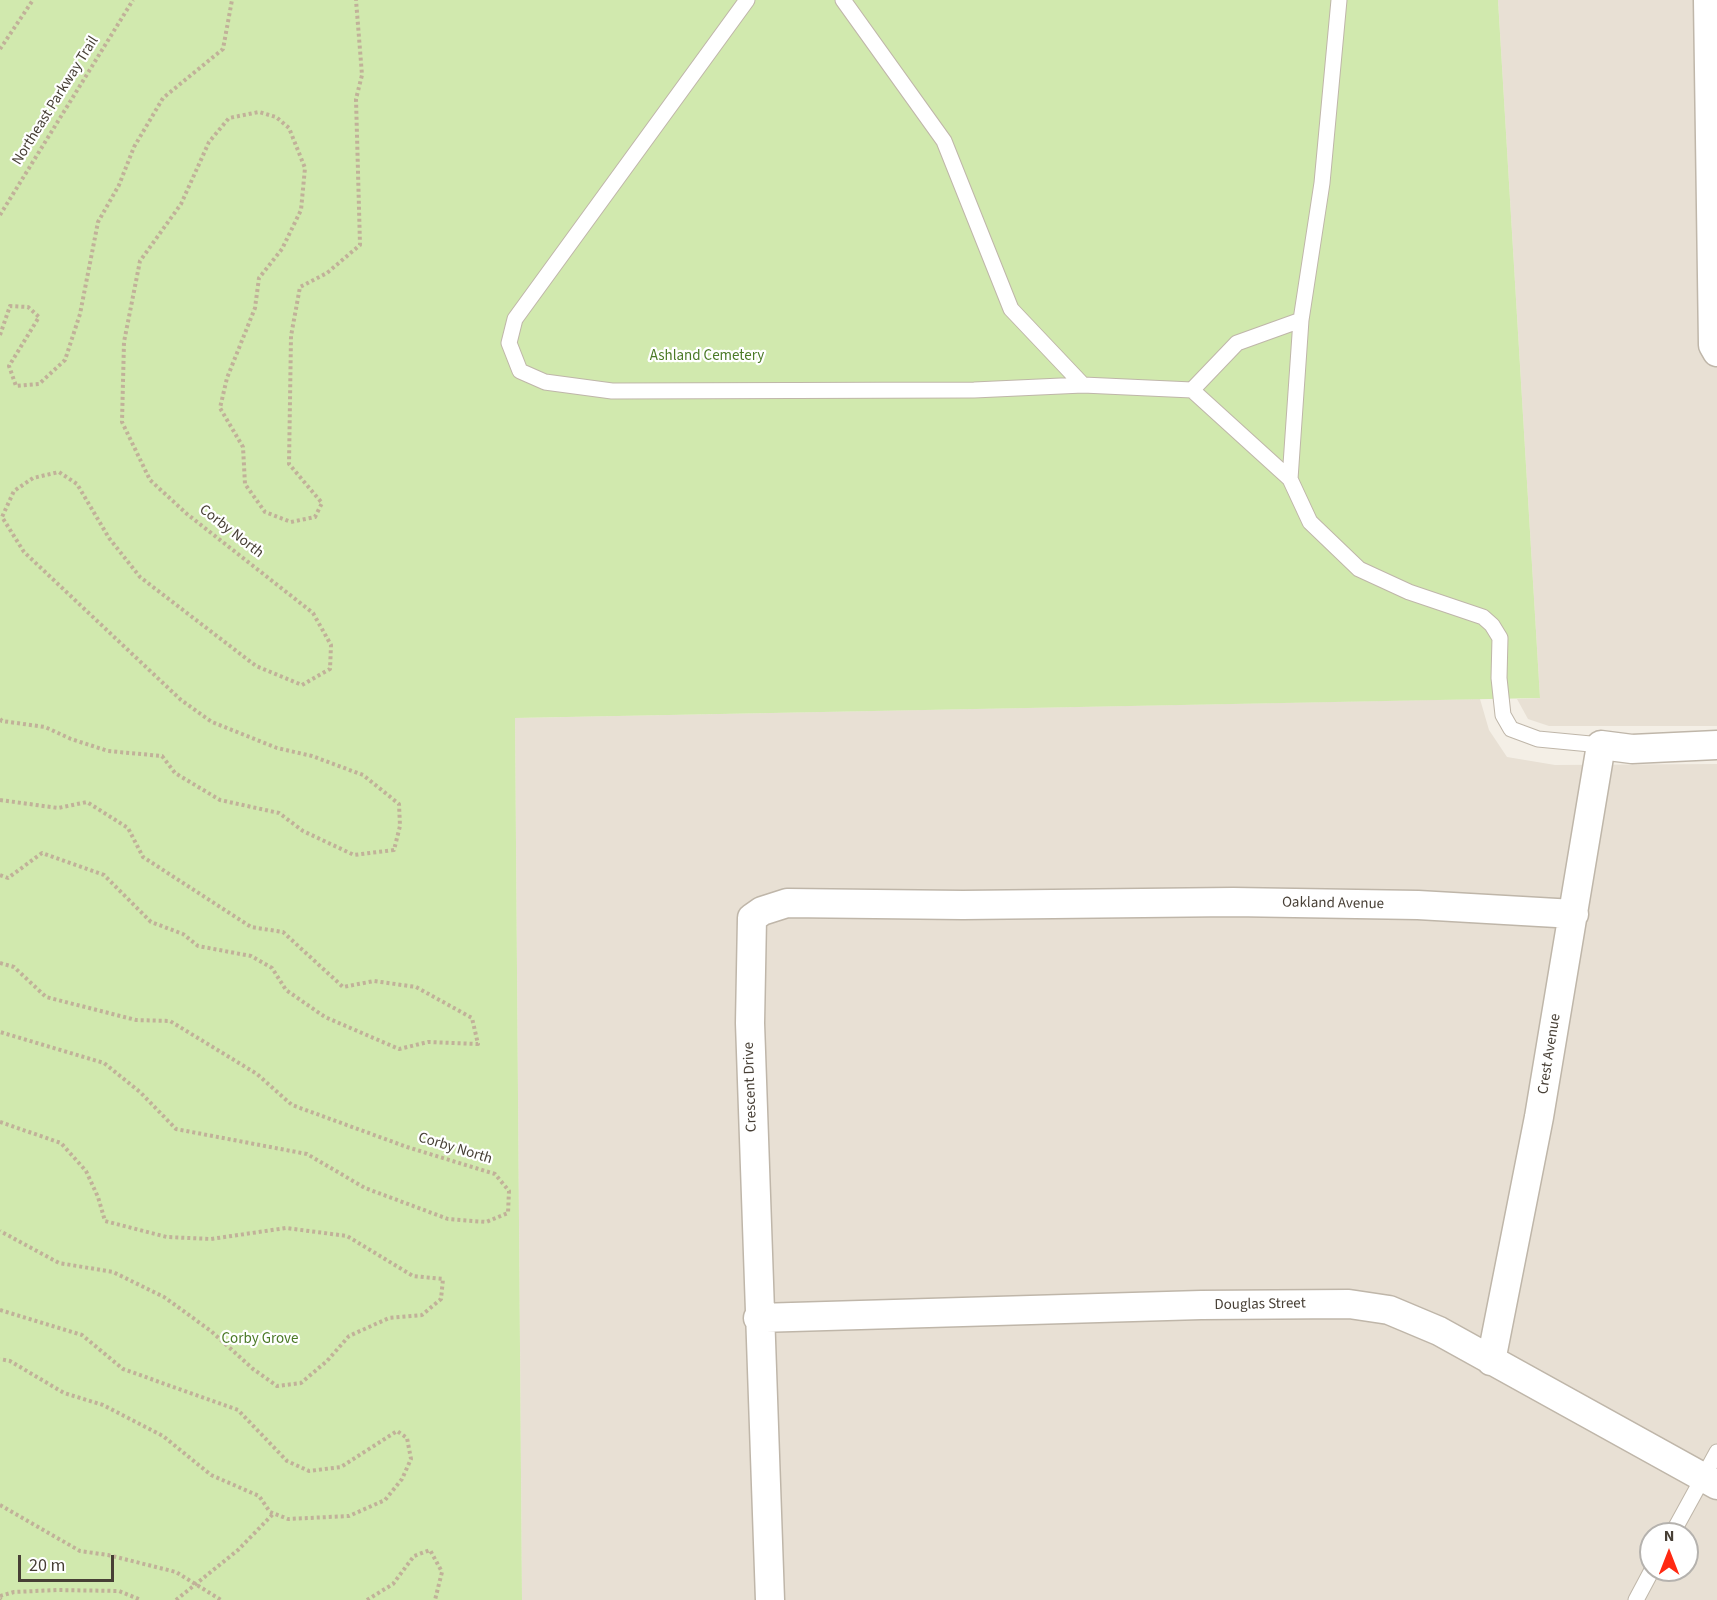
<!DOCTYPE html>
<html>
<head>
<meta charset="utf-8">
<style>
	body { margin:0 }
	#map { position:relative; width:1717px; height:1600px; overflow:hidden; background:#f4efe6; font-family:"Source Sans 3",sans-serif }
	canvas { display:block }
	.north { position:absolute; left:1639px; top:1522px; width:60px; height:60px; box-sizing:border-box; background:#fff; border:2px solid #b5b2ae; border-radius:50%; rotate:0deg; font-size:16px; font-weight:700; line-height:24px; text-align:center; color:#473f35 }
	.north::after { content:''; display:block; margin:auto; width:21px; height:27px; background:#ff2912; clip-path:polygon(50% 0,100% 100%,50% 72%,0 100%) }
	.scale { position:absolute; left:18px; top:1555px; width:96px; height:27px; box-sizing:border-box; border:3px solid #473f35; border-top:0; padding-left:8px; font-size:18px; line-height:21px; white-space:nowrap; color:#473f35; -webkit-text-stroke:4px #fff; paint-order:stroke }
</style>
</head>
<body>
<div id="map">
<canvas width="1717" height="1600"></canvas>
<div class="north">N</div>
<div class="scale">20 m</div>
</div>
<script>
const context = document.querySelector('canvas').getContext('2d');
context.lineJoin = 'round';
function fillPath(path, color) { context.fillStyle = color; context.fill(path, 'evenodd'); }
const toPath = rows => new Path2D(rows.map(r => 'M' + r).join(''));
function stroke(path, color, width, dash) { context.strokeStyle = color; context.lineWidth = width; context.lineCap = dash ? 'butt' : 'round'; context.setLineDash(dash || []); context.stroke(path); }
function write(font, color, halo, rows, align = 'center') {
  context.font = font + ' "Source Sans 3",sans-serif'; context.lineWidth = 4.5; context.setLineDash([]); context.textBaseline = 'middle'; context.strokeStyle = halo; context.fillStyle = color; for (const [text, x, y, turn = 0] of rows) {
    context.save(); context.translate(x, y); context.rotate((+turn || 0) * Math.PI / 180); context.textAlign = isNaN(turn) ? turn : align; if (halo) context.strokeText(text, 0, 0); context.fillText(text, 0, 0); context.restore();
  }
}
fillPath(toPath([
	[1498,0,1717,0,1717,726,1549,726,1528,719,1517,699,1540,698],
	[1480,699,1489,730,1507,757,1555,765,1717,764,1717,1600,522,1600,515,718],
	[1651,1534,1687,1534,1687,1570,1651,1570]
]), '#e8e0d4');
fillPath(toPath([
	[0,0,1498,0,1540,698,515,718,522,1600,0,1600]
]), '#d1e9ae');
const service = toPath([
	[747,0,515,319,509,343,520,371,545,382,612,391,974,390,1083,385,1192,390,1237,343,1301,320,1322,183,1339,0],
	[843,0,944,141,1011,309,1083,385],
	[1192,390,1290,479,1310,522,1359,569,1409,592,1483,617,1492,625,1500,638,1499,678,1503,715,1511,729,1538,739,1601,745],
	[1290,479,1301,320],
	[1672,1534,1717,1452],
	[1636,1600,1652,1570]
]);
const minor = toPath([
	[1708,0,1713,345,1717,352],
	[758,1318,1201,1305,1349,1304,1389,1310,1439,1331,1717,1485],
	[1491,1361,1539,1117,1601,745,1632,749,1717,745],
	[770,1600,750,1023,752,918,762,911,787,903,963,905,1233,902,1418,905,1574,914]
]);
stroke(service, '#bfb6a9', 17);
stroke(minor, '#bfb6a9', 31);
stroke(toPath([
	[0,49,33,0],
	[0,215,133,0],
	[0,335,10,306,28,307,39,317,9,366,16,386,39,384,65,360,80,314,98,222,119,185,134,147,163,98,223,49,232,0],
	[0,719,2,721,45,727,71,739,108,751,162,756,175,773,220,800,279,813,303,831,354,855,394,850,400,826,399,804,363,775,312,756,277,748,212,722,181,700,24,552,2,517,14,491,33,478,59,472,77,484,109,538,140,577,256,666,302,685,330,669,331,645,313,613,187,514,150,480,122,422,124,342,140,261,181,204,209,142,229,118,259,112,276,117,289,128,305,168,301,210,282,249,259,278,255,308,227,378,220,408,243,447,245,484,265,512,291,522,315,517,322,503,289,464,291,336,300,287,327,273,360,245,356,99,362,75,356,0],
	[0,800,58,808,87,802,128,828,143,857,251,927,283,932,343,987,374,981,416,987,472,1018,478,1044,428,1042,399,1049,325,1017,286,990,272,968,251,956,198,946,183,934,151,922,104,875,42,853,8,878,0,875],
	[0,963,14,967,46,997,136,1020,170,1021,257,1074,292,1105,407,1147,495,1174,509,1191,508,1213,486,1222,448,1219,365,1188,307,1154,176,1129,140,1092,104,1063,0,1032],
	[0,1122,61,1143,86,1171,98,1197,105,1221,167,1237,211,1239,286,1228,347,1236,413,1276,443,1279,441,1299,422,1315,389,1318,349,1336,327,1361,301,1383,277,1386,253,1369,211,1331,164,1297,113,1272,59,1263,0,1231],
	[0,1310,82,1335,123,1369,238,1410,287,1461,309,1471,341,1467,397,1431,407,1438,411,1459,402,1479,385,1500,349,1516,288,1519,270,1512,259,1496,211,1475,163,1436,103,1405,64,1393,10,1361,0,1359],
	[0,1505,80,1551,108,1555,176,1572,221,1600],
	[0,1596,14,1592,57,1590,119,1591,141,1600],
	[0,1599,1,1600],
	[176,1600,238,1550,274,1513],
	[367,1600,393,1584,414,1556,430,1550,442,1572,435,1600]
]), '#c1b199', 4, [3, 3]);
stroke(service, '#fff', 15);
stroke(minor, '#fff', 28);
write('15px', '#473f35', '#fff', [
	["Northeast Parkway Trail",56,101,-58],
	["Corby North",231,532,38],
	["Oakland Avenue",1333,904,1],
	["Crest Avenue",1550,1054,-81],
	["Crescent Drive",751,1087,-92],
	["Corby North",455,1149,17],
	["Douglas Street",1260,1305,-1]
]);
write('15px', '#4b7a27', '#fff', [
	["Ashland Cemetery",707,357],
	["Corby Grove",260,1340]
]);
</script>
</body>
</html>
